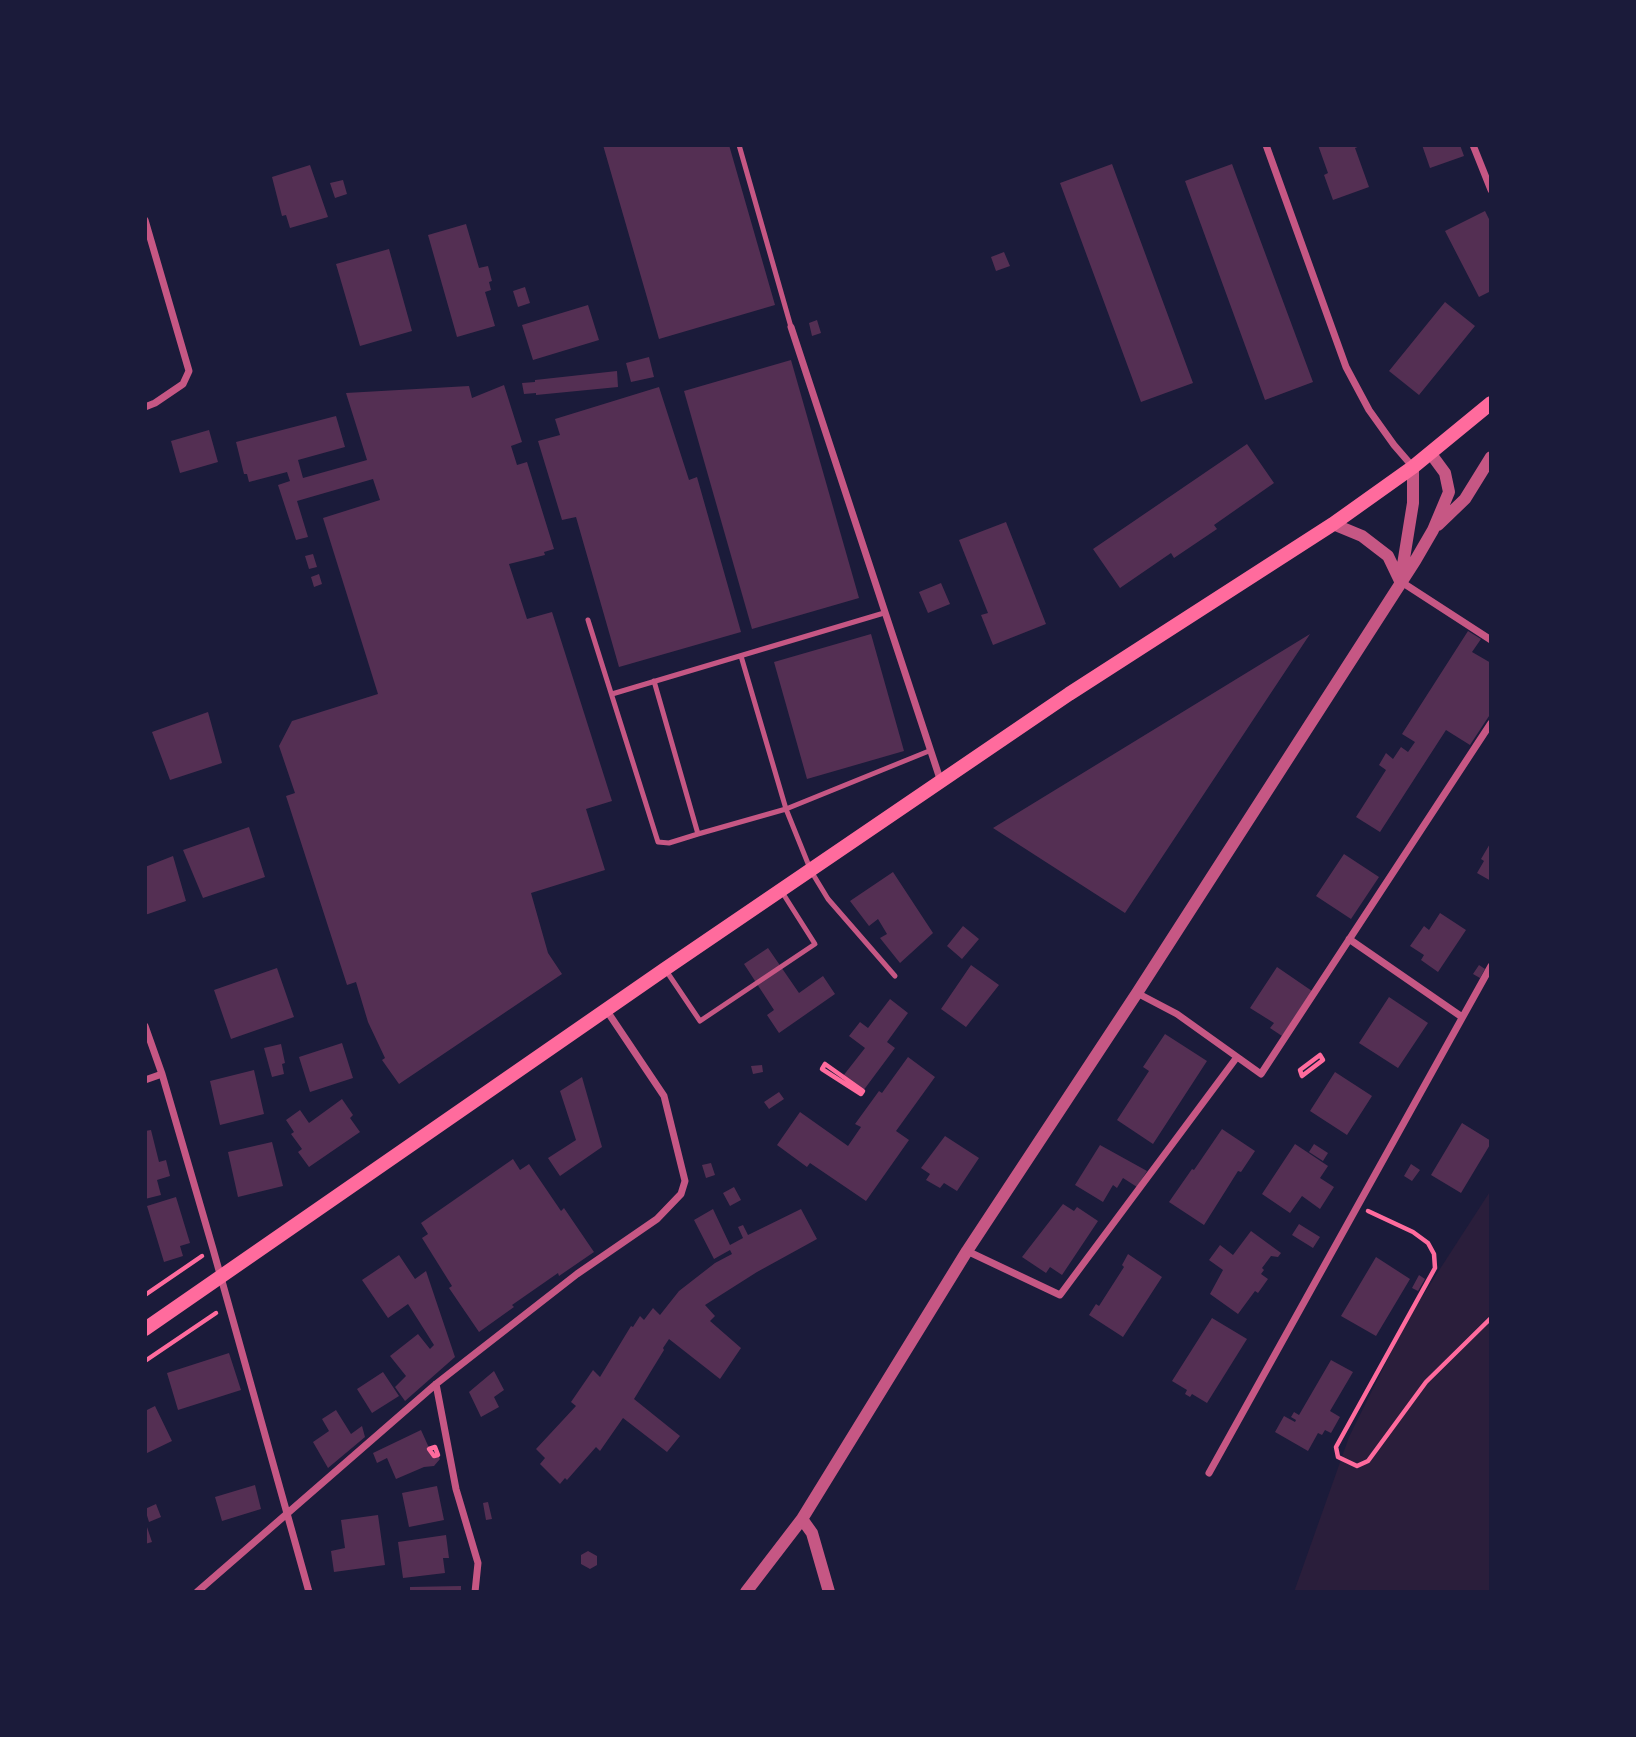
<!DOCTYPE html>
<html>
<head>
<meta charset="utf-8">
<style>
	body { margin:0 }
	#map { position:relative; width:1636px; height:1737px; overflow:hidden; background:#1b1b3a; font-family:Overpass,sans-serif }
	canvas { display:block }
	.frame { position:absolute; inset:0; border:147px solid #1b1b3a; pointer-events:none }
</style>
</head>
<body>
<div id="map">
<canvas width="1636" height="1737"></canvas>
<div class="frame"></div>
</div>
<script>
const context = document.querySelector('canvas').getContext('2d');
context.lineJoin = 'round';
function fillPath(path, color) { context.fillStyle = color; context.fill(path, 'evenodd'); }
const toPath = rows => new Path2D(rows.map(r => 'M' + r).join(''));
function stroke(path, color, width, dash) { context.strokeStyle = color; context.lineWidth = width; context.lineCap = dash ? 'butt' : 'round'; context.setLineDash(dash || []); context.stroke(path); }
fillPath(toPath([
	[1491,1190,1491,1592,1294,1592,1349,1437,1407,1320]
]), '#2a1e3b');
fillPath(toPath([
	[603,145,729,145,775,305,659,339],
	[1318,145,1363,145,1355,148,1369,187,1333,200,1324,175,1328,173],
	[1422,145,1460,145,1464,156,1430,168],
	[1112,164,1193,383,1141,402,1060,183],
	[1232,164,1313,382,1265,400,1185,181],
	[310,165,328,217,290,228,286,215,282,216,272,177],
	[343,180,347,194,335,198,330,183],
	[1485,211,1491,223,1491,291,1479,297,1445,231],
	[466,224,479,268,488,266,492,281,489,282,491,290,485,292,495,326,457,337,428,235],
	[389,249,412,331,360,346,336,264],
	[1004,252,1010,266,996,271,991,257],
	[525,287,530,303,518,307,513,291],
	[1445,302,1475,326,1419,395,1389,371],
	[588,305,599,340,533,360,522,325],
	[817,320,821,333,812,336,809,323],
	[649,357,654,377,631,382,626,363],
	[791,360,859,598,752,629,684,391],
	[617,371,618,387,536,395,536,393,524,394,522,383,535,382,535,380],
	[504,385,522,442,511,446,517,465,527,462,554,549,544,552,545,555,509,564,527,619,552,612,612,801,586,809,605,870,531,893,548,953,562,974,399,1084,382,1060,385,1058,368,1022,356,982,347,985,286,796,295,793,279,746,292,721,378,694,323,518,380,500,373,479,297,501,308,537,296,540,278,485,290,481,287,472,249,482,247,474,244,474,236,442,336,416,345,447,298,460,303,478,367,460,346,393,469,386,472,398],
	[659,387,689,480,697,477,741,632,619,667,576,517,562,520,538,441,560,435,555,419],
	[209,430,218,462,180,473,171,441],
	[1247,444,1274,483,1214,525,1217,529,1174,558,1171,553,1120,588,1093,549],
	[1006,522,1046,624,993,645,981,615,988,613,959,540],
	[313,554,317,567,309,569,305,556],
	[319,574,322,584,314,587,311,577],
	[941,583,950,604,928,613,919,592],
	[1468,631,1481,639,1472,652,1491,663,1491,713,1470,745,1446,730,1380,832,1356,817,1386,770,1379,765,1386,753,1393,759,1401,747,1408,752,1415,742,1402,734],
	[871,634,904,751,807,779,774,662],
	[1310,634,1125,913,993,828],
	[208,712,222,763,170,780,152,732],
	[249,827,265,877,203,898,183,850],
	[1491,842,1491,881,1477,873,1484,861,1481,859],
	[1344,854,1379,877,1351,919,1316,896],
	[173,856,186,901,145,915,145,867],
	[893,872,933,933,900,963,880,938,887,934,878,919,869,926,850,901],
	[1440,913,1466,930,1438,972,1421,960,1424,955,1410,946,1424,926,1429,930],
	[963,926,979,939,962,959,947,946],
	[768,948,799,993,823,976,835,994,779,1033,767,1015,774,1010,744,964],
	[971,965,999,985,966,1027,941,1009],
	[1479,965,1485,969,1480,978,1473,974],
	[1277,967,1312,991,1282,1036,1270,1028,1274,1023,1250,1008],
	[277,968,294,1017,231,1039,214,990],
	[1389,997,1428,1023,1398,1068,1359,1043],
	[890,999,908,1013,887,1042,895,1048,863,1091,843,1076,865,1048,849,1036,860,1022,868,1028],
	[1165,1034,1207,1061,1153,1144,1117,1120,1149,1071,1143,1067],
	[342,1043,353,1078,310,1092,299,1057],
	[281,1044,285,1063,282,1064,284,1074,272,1077,264,1048],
	[908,1057,935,1077,896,1131,909,1140,866,1201,810,1163,807,1167,777,1145,800,1112,848,1146,861,1127,855,1124,879,1091,882,1093],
	[762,1065,763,1072,753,1074,751,1066],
	[254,1070,264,1114,220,1125,210,1081],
	[1335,1072,1372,1096,1347,1135,1310,1111],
	[582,1077,602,1147,560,1176,548,1158,576,1140,560,1091],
	[779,1092,784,1099,769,1109,764,1102],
	[342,1099,353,1115,350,1118,360,1132,309,1167,298,1152,302,1149,291,1134,294,1132,286,1120,300,1110,309,1123],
	[1462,1123,1491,1141,1491,1143,1461,1193,1431,1175],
	[1222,1129,1255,1151,1241,1172,1238,1171,1204,1225,1169,1202,1192,1169,1194,1170],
	[151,1130,159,1162,166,1160,170,1176,157,1180,161,1195,145,1199,145,1131],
	[945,1136,979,1158,957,1191,944,1183,940,1188,926,1180,930,1174,921,1168],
	[272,1142,283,1186,238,1197,228,1152],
	[1295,1144,1328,1166,1320,1178,1334,1187,1320,1209,1302,1196,1290,1213,1262,1194],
	[1314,1144,1328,1153,1323,1161,1309,1152],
	[1100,1145,1147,1171,1137,1187,1123,1178,1117,1188,1113,1185,1103,1202,1075,1185],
	[513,1159,520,1170,529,1164,561,1211,564,1208,594,1252,559,1276,558,1273,512,1305,514,1307,479,1332,449,1288,452,1286,422,1238,428,1234,421,1223],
	[711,1163,715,1175,706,1178,702,1165],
	[1411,1164,1420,1170,1412,1181,1404,1176],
	[734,1187,741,1200,730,1206,723,1193],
	[176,1197,190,1243,180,1246,183,1256,164,1262,147,1206],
	[1063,1204,1074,1211,1077,1207,1098,1221,1062,1275,1050,1267,1046,1273,1022,1257],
	[713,1209,730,1245,743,1238,738,1227,743,1225,748,1235,801,1209,817,1239,757,1272,705,1305,715,1316,710,1321,741,1348,720,1379,669,1339,663,1348,664,1350,634,1399,680,1436,667,1452,623,1418,600,1451,596,1447,567,1480,565,1478,560,1484,540,1464,545,1458,536,1449,576,1406,571,1402,593,1370,600,1377,631,1326,633,1327,640,1316,644,1320,653,1308,660,1315,679,1291,715,1263,732,1254,730,1250,714,1259,694,1220],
	[1299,1224,1320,1237,1313,1248,1292,1235],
	[1251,1231,1281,1253,1278,1257,1271,1256,1262,1268,1264,1270,1261,1274,1268,1279,1258,1293,1255,1291,1238,1314,1210,1294,1223,1270,1209,1260,1220,1245,1233,1255],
	[1128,1254,1162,1277,1123,1337,1089,1315,1096,1304,1099,1306,1124,1267,1122,1265],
	[399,1255,415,1279,426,1271,455,1357,405,1401,395,1387,406,1376,390,1356,418,1334,430,1349,434,1345,408,1304,388,1318,362,1280],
	[1376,1257,1410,1279,1376,1336,1341,1316],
	[1419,1275,1425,1279,1418,1291,1412,1288],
	[1212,1318,1247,1339,1207,1403,1192,1394,1190,1397,1185,1394,1187,1390,1172,1381],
	[229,1353,241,1390,178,1410,167,1373],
	[1331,1360,1353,1372,1330,1411,1340,1417,1331,1433,1325,1430,1322,1435,1318,1433,1308,1451,1275,1432,1284,1416,1295,1422,1296,1420,1291,1417,1294,1412,1299,1415],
	[494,1371,504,1390,494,1397,499,1407,481,1417,469,1392],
	[383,1372,399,1396,372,1413,357,1389],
	[155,1406,172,1441,145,1454,145,1411],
	[336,1410,351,1434,362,1426,365,1437,328,1468,313,1442,329,1431,322,1419],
	[421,1430,430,1450,434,1456,438,1455,440,1459,434,1466,424,1467,396,1479,387,1458,377,1463,373,1453],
	[255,1485,261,1509,222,1521,215,1497],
	[437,1486,444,1520,409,1527,402,1493],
	[488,1502,492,1519,486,1520,483,1503],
	[156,1504,161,1517,149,1522,145,1509],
	[378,1515,385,1565,334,1572,331,1551,345,1548,341,1520],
	[145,1521,152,1542,145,1544],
	[446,1535,449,1558,443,1558,445,1573,403,1578,398,1542],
	[588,1551,597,1556,597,1565,590,1569,581,1564,581,1555],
	[461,1586,461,1592,410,1592,410,1587]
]), '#542f53');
stroke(toPath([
	[1320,1055,1323,1060,1302,1076,1300,1070,1320,1055],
	[825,1064,863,1091,861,1094,822,1069,825,1064],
	[1368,1211,1413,1232,1428,1243,1434,1254,1435,1268,1336,1447,1338,1457,1357,1466,1368,1461,1426,1382,1491,1318],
	[145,1295,202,1256],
	[145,1361,216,1313],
	[435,1447,438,1455,434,1456,429,1449,435,1447]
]), '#ff6b9d', 4.5);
stroke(toPath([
	[739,145,791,327],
	[588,620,658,842,669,843,698,834],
	[654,681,698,834,786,809,741,656],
	[612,694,884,613],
	[665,969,700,1021,815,944,782,892],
	[895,976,828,899,811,871,786,809,929,751]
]), '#c65784', 5);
stroke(toPath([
	[1266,145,1346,367,1369,410,1394,445,1413,467],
	[1473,145,1491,190],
	[145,220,189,371,183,384,155,403,145,407],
	[791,327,941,782],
	[1400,581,1491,640],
	[1349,939,1462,1017],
	[1137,993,1177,1014,1261,1074,1491,723],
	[145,1026,162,1074,213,1249,309,1592],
	[145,1080,162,1074],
	[967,1251,1060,1295,1237,1057],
	[436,1384,456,1489,478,1563,475,1592],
	[1209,1473,1491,966],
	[197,1592,436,1384,577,1274,657,1219,681,1194,685,1181,664,1096,607,1011]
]), '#c65784', 7);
stroke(toPath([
	[1333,524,1362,536,1388,556,1400,581],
	[1438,525,1465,499,1491,457],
	[1401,577,1413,503,1413,467],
	[802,1519,812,1533,829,1592],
	[746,1592,802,1519,967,1251,1137,993,1415,561,1433,530,1449,492,1445,473,1431,454]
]), '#c65784', 12);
stroke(toPath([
	[145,1329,665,969,1069,694,1333,524,1413,467,1491,403]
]), '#ff6b9d', 14);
</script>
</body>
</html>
